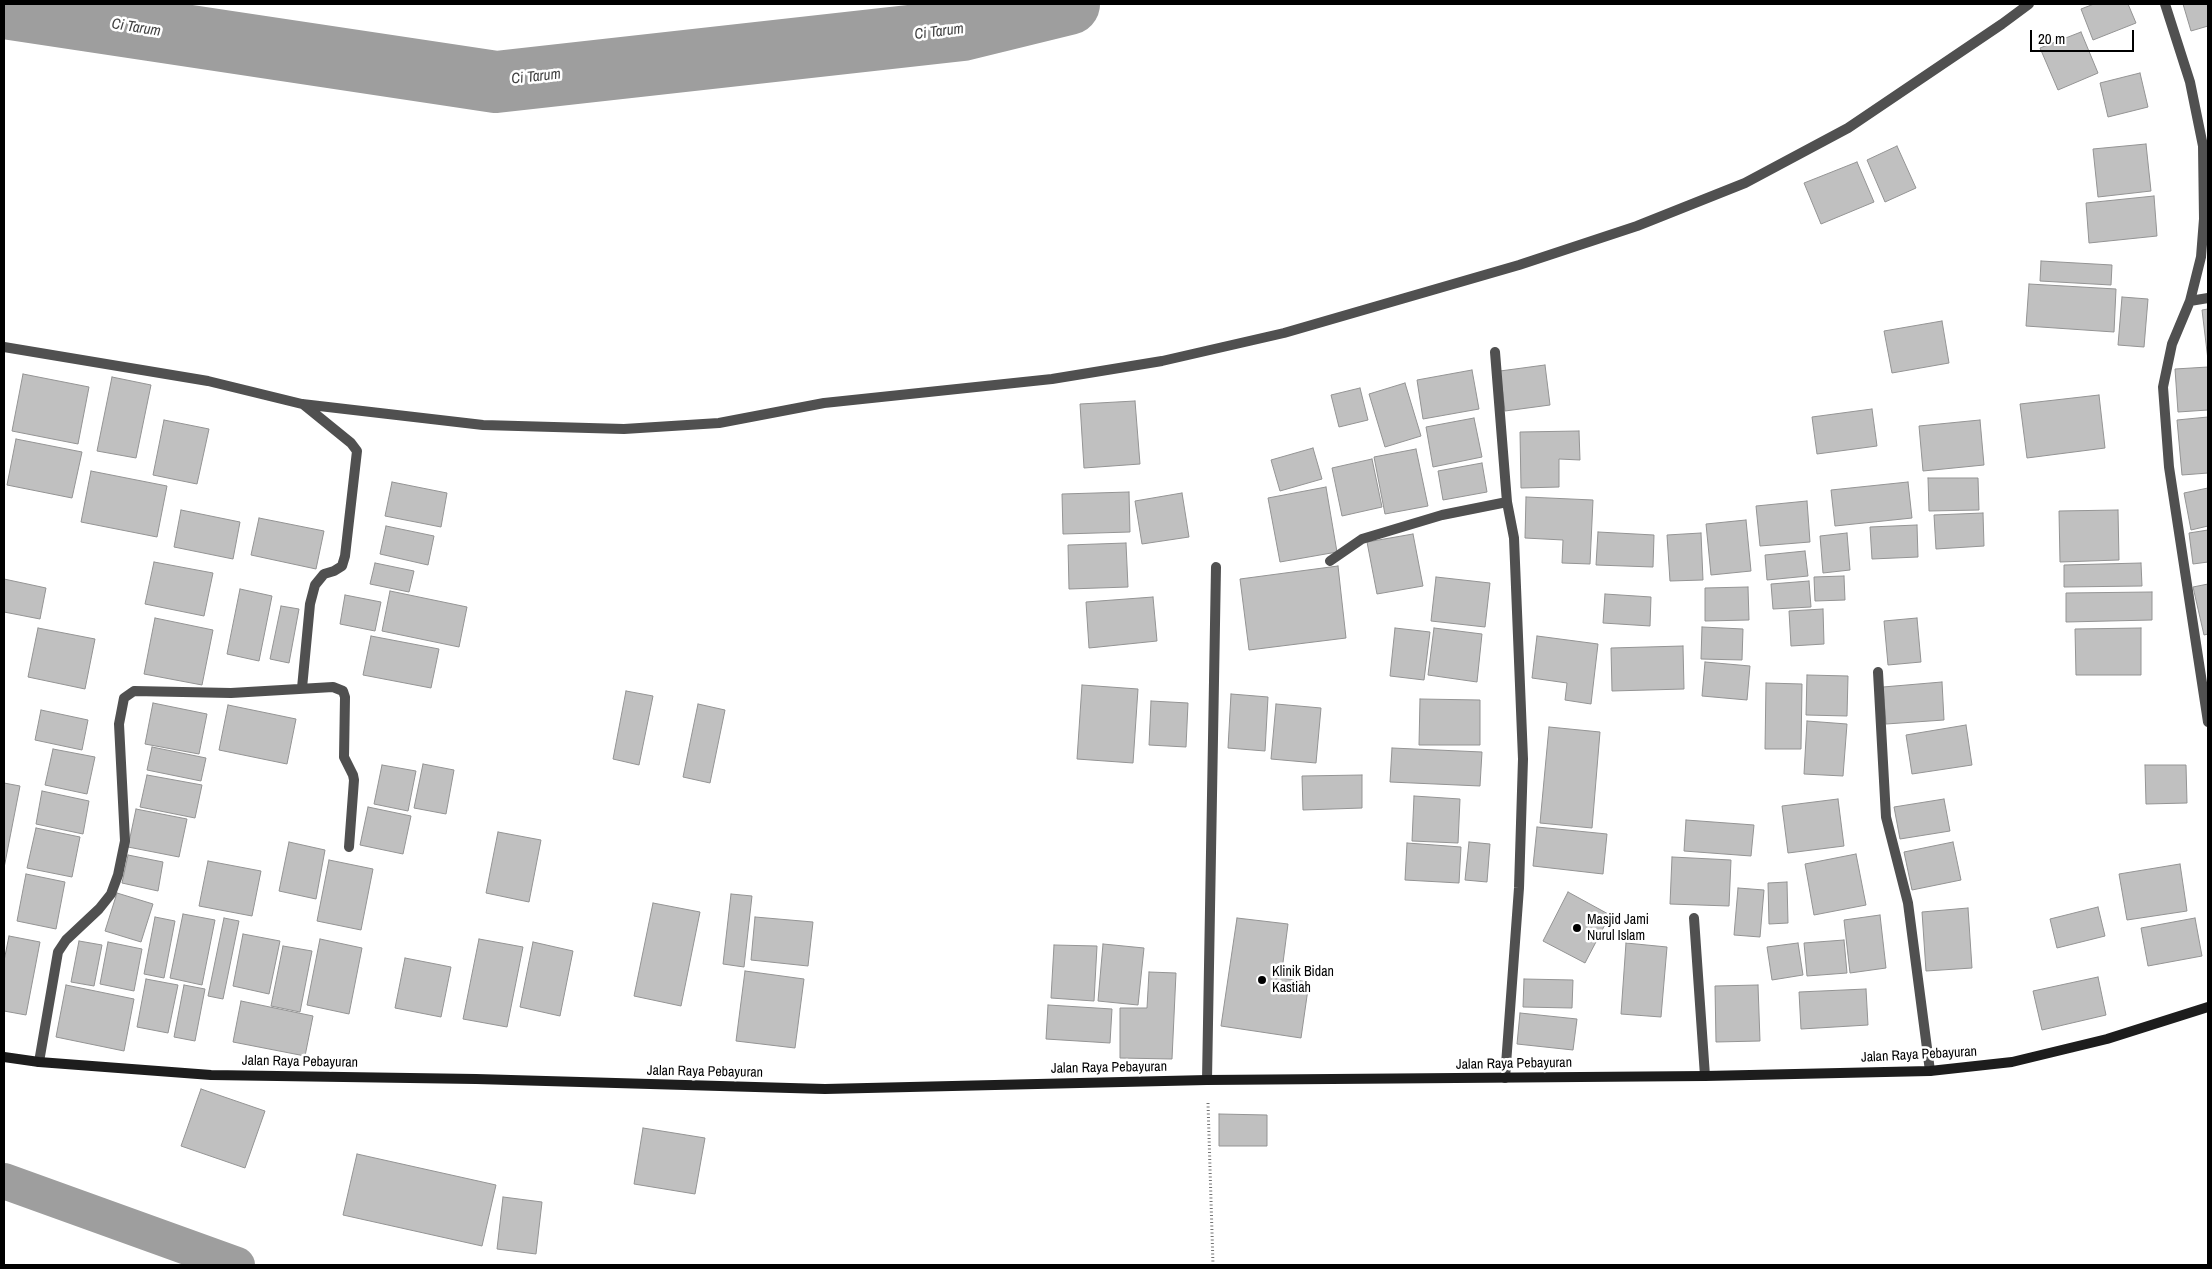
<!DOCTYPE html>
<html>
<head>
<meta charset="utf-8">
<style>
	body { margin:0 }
	#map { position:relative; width:2212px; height:1269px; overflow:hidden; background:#fff; font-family:"Archivo Narrow",sans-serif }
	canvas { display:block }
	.frame { position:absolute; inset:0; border:5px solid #000; pointer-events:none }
	.scale { position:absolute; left:2030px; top:30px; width:104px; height:22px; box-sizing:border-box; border:2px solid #000; border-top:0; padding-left:6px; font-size:15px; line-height:18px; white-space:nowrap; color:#000; -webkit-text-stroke:4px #fff; paint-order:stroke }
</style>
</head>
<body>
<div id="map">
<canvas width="2212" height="1269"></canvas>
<div class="frame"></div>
<div class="scale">20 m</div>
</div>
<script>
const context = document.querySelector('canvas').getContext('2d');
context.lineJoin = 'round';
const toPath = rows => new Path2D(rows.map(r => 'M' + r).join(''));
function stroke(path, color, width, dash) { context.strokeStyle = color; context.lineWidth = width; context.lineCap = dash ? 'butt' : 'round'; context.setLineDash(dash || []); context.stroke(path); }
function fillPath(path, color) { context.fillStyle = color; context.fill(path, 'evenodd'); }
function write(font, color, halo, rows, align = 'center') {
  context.font = font + ' "Archivo Narrow",sans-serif'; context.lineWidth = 5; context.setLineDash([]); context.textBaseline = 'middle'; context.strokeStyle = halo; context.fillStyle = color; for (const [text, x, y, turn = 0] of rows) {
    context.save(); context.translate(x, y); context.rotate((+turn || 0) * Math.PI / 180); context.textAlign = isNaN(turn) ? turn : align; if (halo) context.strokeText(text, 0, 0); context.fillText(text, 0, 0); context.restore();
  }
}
stroke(toPath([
	[4,1181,237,1265]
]), '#9e9e9e', 36);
stroke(toPath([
	[4,8,496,82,963,30,1069,4]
]), '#9e9e9e', 62);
const building = toPath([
	[2094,4,2128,4,2136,23,2093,40,2081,9,2094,4],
	[2183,4,2208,4,2208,26,2191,31,2183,4],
	[2081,32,2098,73,2058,90,2040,48,2081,32],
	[2140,73,2148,107,2108,117,2100,83,2140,73],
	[2146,144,2151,191,2098,197,2093,149,2146,144],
	[1897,146,1916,188,1885,202,1867,160,1897,146],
	[1857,162,1874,202,1821,224,1804,183,1857,162],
	[2154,196,2157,236,2089,243,2086,203,2154,196],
	[2041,261,2112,265,2111,285,2040,281,2041,261],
	[2029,284,2116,289,2114,332,2026,326,2029,284],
	[2122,297,2148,299,2144,347,2118,345,2122,297],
	[2208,309,2208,360,2202,310,2208,309],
	[1942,321,1949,363,1892,373,1884,331,1942,321],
	[1545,365,1550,405,1505,411,1500,371,1545,365],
	[2208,367,2208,410,2178,412,2175,369,2208,367],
	[1472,370,1479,409,1423,419,1417,380,1472,370],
	[23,374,89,387,78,444,12,431,23,374],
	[112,377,151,385,136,458,97,451,112,377],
	[1405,383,1421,436,1385,447,1369,394,1405,383],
	[1360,388,1368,420,1339,427,1331,395,1360,388],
	[2099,395,2105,448,2027,458,2020,404,2099,395],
	[1135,401,1140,464,1084,468,1080,404,1135,401],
	[1872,409,1877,446,1817,454,1812,417,1872,409],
	[2208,417,2208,473,2182,475,2177,420,2208,417],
	[1474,418,1482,457,1433,467,1426,427,1474,418],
	[164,420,209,429,197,484,153,475,164,420],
	[1980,420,1984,465,1923,471,1919,426,1980,420],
	[1579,431,1580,460,1559,459,1559,487,1521,488,1520,432,1579,431],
	[16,439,82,452,72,498,7,485,16,439],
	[1313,448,1322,479,1280,491,1271,460,1313,448],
	[1416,449,1428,506,1385,514,1374,457,1416,449],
	[1372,459,1382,507,1342,516,1332,468,1372,459],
	[1482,463,1487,492,1443,500,1438,471,1482,463],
	[91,471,167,486,157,537,81,522,91,471],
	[1928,478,1978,478,1979,510,1929,511,1928,478],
	[392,482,447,493,441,527,385,516,392,482],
	[1908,482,1912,518,1835,526,1831,490,1908,482],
	[1326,487,1337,552,1280,562,1268,498,1326,487],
	[2208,488,2208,526,2191,530,2184,493,2208,488],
	[1129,492,1130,532,1063,534,1062,494,1129,492],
	[1182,493,1189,537,1142,544,1135,501,1182,493],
	[1526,497,1593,500,1590,564,1562,563,1563,540,1525,538,1526,497],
	[1807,501,1810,542,1760,546,1756,506,1807,501],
	[181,510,240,522,233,559,174,547,181,510],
	[2118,510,2119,560,2060,562,2059,511,2118,510],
	[1983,513,1984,546,1936,549,1934,515,1983,513],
	[259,518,324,531,316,569,251,555,259,518],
	[1746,520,1751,571,1711,575,1706,524,1746,520],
	[1917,525,1918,557,1872,559,1870,527,1917,525],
	[386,526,434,536,428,565,380,554,386,526],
	[2208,530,2208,562,2193,564,2189,533,2208,530],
	[1598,532,1654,535,1653,567,1596,565,1598,532],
	[1701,533,1703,580,1670,581,1667,535,1701,533],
	[1847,533,1850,570,1823,573,1820,536,1847,533],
	[1413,534,1423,586,1377,594,1367,542,1413,534],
	[1126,543,1128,587,1069,589,1068,545,1126,543],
	[1805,551,1808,576,1767,580,1765,555,1805,551],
	[154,562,213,573,204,616,145,604,154,562],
	[375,563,414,571,409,592,370,584,375,563],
	[2141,563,2142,586,2064,587,2064,565,2141,563],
	[1338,566,1346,638,1249,650,1240,579,1338,566],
	[1844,576,1845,600,1815,601,1814,577,1844,576],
	[1436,577,1490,583,1485,627,1431,621,1436,577],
	[4,579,46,588,40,619,4,612,4,579],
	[1809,581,1811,607,1773,609,1771,584,1809,581],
	[2208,584,2208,634,2204,635,2193,587,2208,584],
	[1748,587,1749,620,1705,621,1705,588,1748,587],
	[240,589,272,596,259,661,227,654,240,589],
	[390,591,467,607,459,647,382,631,390,591],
	[2152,592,2152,620,2066,622,2066,593,2152,592],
	[1605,594,1651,597,1650,626,1603,623,1605,594],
	[345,595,381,602,375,631,340,624,345,595],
	[1153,597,1157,641,1089,648,1086,602,1153,597],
	[281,606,299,609,289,663,270,659,281,606],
	[1823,609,1824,644,1791,646,1789,611,1823,609],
	[155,618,213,630,202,685,144,674,155,618],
	[1917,618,1921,662,1888,665,1884,621,1917,618],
	[1702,627,1743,629,1742,660,1701,659,1702,627],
	[38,628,95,639,85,689,28,677,38,628],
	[1395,628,1430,632,1424,680,1390,676,1395,628],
	[1434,628,1482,634,1477,682,1428,675,1434,628],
	[2141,628,2141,675,2076,675,2075,629,2141,628],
	[371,636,439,649,431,688,363,675,371,636],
	[1537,636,1598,644,1591,704,1565,700,1567,683,1532,678,1537,636],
	[1683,646,1684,689,1612,691,1611,648,1683,646],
	[1705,662,1750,666,1747,700,1702,696,1705,662],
	[1807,675,1848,676,1847,716,1806,715,1807,675],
	[1942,682,1944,720,1886,724,1883,687,1942,682],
	[1766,683,1802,684,1801,749,1765,749,1766,683],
	[1082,685,1138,689,1133,763,1077,759,1082,685],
	[626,691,653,696,639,765,613,759,626,691],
	[1231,694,1268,697,1265,751,1228,748,1231,694],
	[1420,699,1480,700,1480,745,1419,745,1420,699],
	[1151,701,1188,703,1186,747,1149,745,1151,701],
	[153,703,207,714,199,754,145,744,153,703],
	[698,704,725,710,710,783,683,777,698,704],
	[1276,704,1321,708,1316,763,1271,759,1276,704],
	[228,705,296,719,287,764,219,750,228,705],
	[41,710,88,720,82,750,35,740,41,710],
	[1807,721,1847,724,1843,776,1804,774,1807,721],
	[1966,725,1972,765,1912,774,1906,735,1966,725],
	[1549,727,1600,732,1592,828,1540,823,1549,727],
	[152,747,206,758,201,781,147,770,152,747],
	[1392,748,1482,752,1480,786,1390,782,1392,748],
	[53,749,95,757,87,794,45,785,53,749],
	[423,764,454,770,446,814,414,808,423,764],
	[382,765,416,771,408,811,374,804,382,765],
	[2145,765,2186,765,2187,803,2146,804,2145,765],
	[147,775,202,785,195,818,140,807,147,775],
	[1362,775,1362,808,1303,810,1302,776,1362,775],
	[4,783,20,786,4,868,4,783],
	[42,791,89,801,83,834,36,824,42,791],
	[1414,796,1460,799,1458,843,1412,841,1414,796],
	[1838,799,1844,846,1788,853,1782,806,1838,799],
	[1944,799,1950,831,1900,839,1894,807,1944,799],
	[368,807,411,816,403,854,360,845,368,807],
	[136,809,187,819,179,857,128,847,136,809],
	[1686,820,1754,825,1751,856,1684,851,1686,820],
	[1537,827,1607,834,1603,874,1533,866,1537,827],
	[36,828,80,837,72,877,27,868,36,828],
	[498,832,541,840,529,902,486,893,498,832],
	[289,842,325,850,316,899,279,891,289,842],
	[1469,842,1490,844,1487,882,1465,880,1469,842],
	[1953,842,1961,880,1912,890,1904,852,1953,842],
	[1407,843,1461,847,1459,883,1405,880,1407,843],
	[1856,854,1866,905,1814,915,1805,864,1856,854],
	[128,855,163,862,158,891,122,883,128,855],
	[1672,857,1731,860,1729,906,1670,904,1672,857],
	[329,860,373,869,361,930,317,921,329,860],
	[208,861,261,871,252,916,199,906,208,861],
	[2180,864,2187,911,2127,920,2119,874,2180,864],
	[26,874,65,882,56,929,17,921,26,874],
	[1787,882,1788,923,1769,924,1768,883,1787,882],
	[1738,888,1764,890,1760,937,1734,935,1738,888],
	[1568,892,1610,915,1585,963,1543,941,1568,892],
	[117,893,153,904,141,942,105,931,117,893],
	[731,894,752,896,744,967,723,964,731,894],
	[653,903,700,912,681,1006,634,996,653,903],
	[2098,907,2105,936,2057,948,2050,919,2098,907],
	[1968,908,1972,968,1926,971,1922,912,1968,908],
	[183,914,215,920,202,985,170,978,183,914],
	[1880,915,1886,968,1850,973,1844,920,1880,915],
	[155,917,175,921,164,978,144,974,155,917],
	[755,917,813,922,808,966,751,960,755,917],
	[224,918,239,921,223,999,208,996,224,918],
	[1237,918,1288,924,1281,978,1309,982,1301,1038,1221,1026,1237,918],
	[2195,918,2202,956,2148,966,2141,928,2195,918],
	[243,934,280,941,269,994,233,986,243,934],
	[9,936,40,942,26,1015,4,1011,4,961,9,936],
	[320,939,362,948,349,1014,307,1005,320,939],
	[479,939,523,947,507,1027,463,1019,479,939],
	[1844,940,1847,973,1807,976,1804,943,1844,940],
	[79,941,102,945,94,986,71,982,79,941],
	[108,942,142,949,134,991,100,984,108,942],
	[533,942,573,951,560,1016,520,1007,533,942],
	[1626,943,1667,947,1661,1017,1621,1014,1626,943],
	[1798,943,1803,975,1772,980,1767,947,1798,943],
	[1103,944,1144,948,1138,1005,1098,1001,1103,944],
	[1054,945,1097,946,1094,1001,1051,998,1054,945],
	[283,946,312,951,300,1012,271,1006,283,946],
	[405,958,451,967,441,1017,395,1008,405,958],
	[745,971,804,979,795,1048,736,1041,745,971],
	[1149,972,1176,973,1172,1059,1120,1058,1120,1008,1147,1008,1149,972],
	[2098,977,2106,1015,2042,1030,2033,991,2098,977],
	[146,979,178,985,168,1033,137,1027,146,979],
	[1524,979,1573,980,1572,1008,1523,1007,1524,979],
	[66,985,134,999,124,1051,56,1037,66,985],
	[184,985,205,989,195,1041,174,1037,184,985],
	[1758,985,1760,1041,1716,1042,1715,986,1758,985],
	[1866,989,1868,1025,1801,1029,1799,992,1866,989],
	[241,1001,313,1016,305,1056,233,1042,241,1001],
	[1048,1005,1112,1009,1110,1043,1046,1039,1048,1005],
	[1520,1013,1577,1019,1573,1050,1517,1044,1520,1013],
	[201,1089,265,1111,245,1168,181,1146,201,1089],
	[1219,1114,1267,1115,1267,1146,1219,1146,1219,1114],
	[643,1128,705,1138,695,1194,634,1184,643,1128],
	[357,1154,496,1185,482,1246,343,1215,357,1154],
	[503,1197,542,1202,536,1254,497,1249,503,1197]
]);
fillPath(building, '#c0c0c0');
stroke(building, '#949494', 1);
stroke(toPath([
	[1208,1103,1213,1265]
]), '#727272', 3, [1, 2.5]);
stroke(toPath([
	[2165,4,2190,82,2203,146,2204,219,2201,257,2190,301,2172,344,2163,387,2169,467,2208,722],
	[2190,301,2208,298],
	[4,347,208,381,302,404,483,425,624,429,719,423,824,403,1052,379,1162,361,1284,333,1519,265,1637,226,1745,183,1848,128,2002,24,2029,4],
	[1495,352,1507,502,1514,538,1523,759,1519,888,1505,1078],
	[1330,561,1362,539,1442,515,1507,502],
	[1878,672,1886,817,1908,903,1930,1071],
	[302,688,310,604,315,585,324,574,334,571,342,566,345,556,357,451,351,443,303,404],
	[1694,918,1705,1076],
	[39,1062,58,952,66,940,99,909,111,894,118,875,125,841,119,724,124,698,134,691,231,693,333,687,343,691,345,697,344,757,353,775,354,780,349,847],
	[1207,1080,1216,567]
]), '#505050', 10);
stroke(toPath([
	[4,1057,39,1062,211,1075,476,1079,825,1089,1207,1080,1705,1076,1930,1071,2012,1062,2107,1039,2208,1007]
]), '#1d1d1d', 10);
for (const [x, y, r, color] of [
	[1577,928,5,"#000"],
	[1262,980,5,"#000"]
]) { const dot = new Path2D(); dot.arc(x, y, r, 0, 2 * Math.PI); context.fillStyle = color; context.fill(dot); stroke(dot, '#fff', 2); }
write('14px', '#000', '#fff', [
	["Masjid Jami",1587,920],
	["Nurul Islam",1587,936],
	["Klinik Bidan",1272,972],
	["Kastiah",1272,988]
], 'left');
write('14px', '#000', '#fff', [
	["Jalan Raya Pebayuran",1919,1055,-3],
	["Jalan Raya Pebayuran",300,1062,1],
	["Jalan Raya Pebayuran",1514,1064,-1],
	["Jalan Raya Pebayuran",1109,1068,-1],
	["Jalan Raya Pebayuran",705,1072,1]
]);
write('italic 15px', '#3f3f3f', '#fff', [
	["Ci Tarum",136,28,9],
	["Ci Tarum",939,32,-7],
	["Ci Tarum",536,77,-6]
]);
</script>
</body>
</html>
